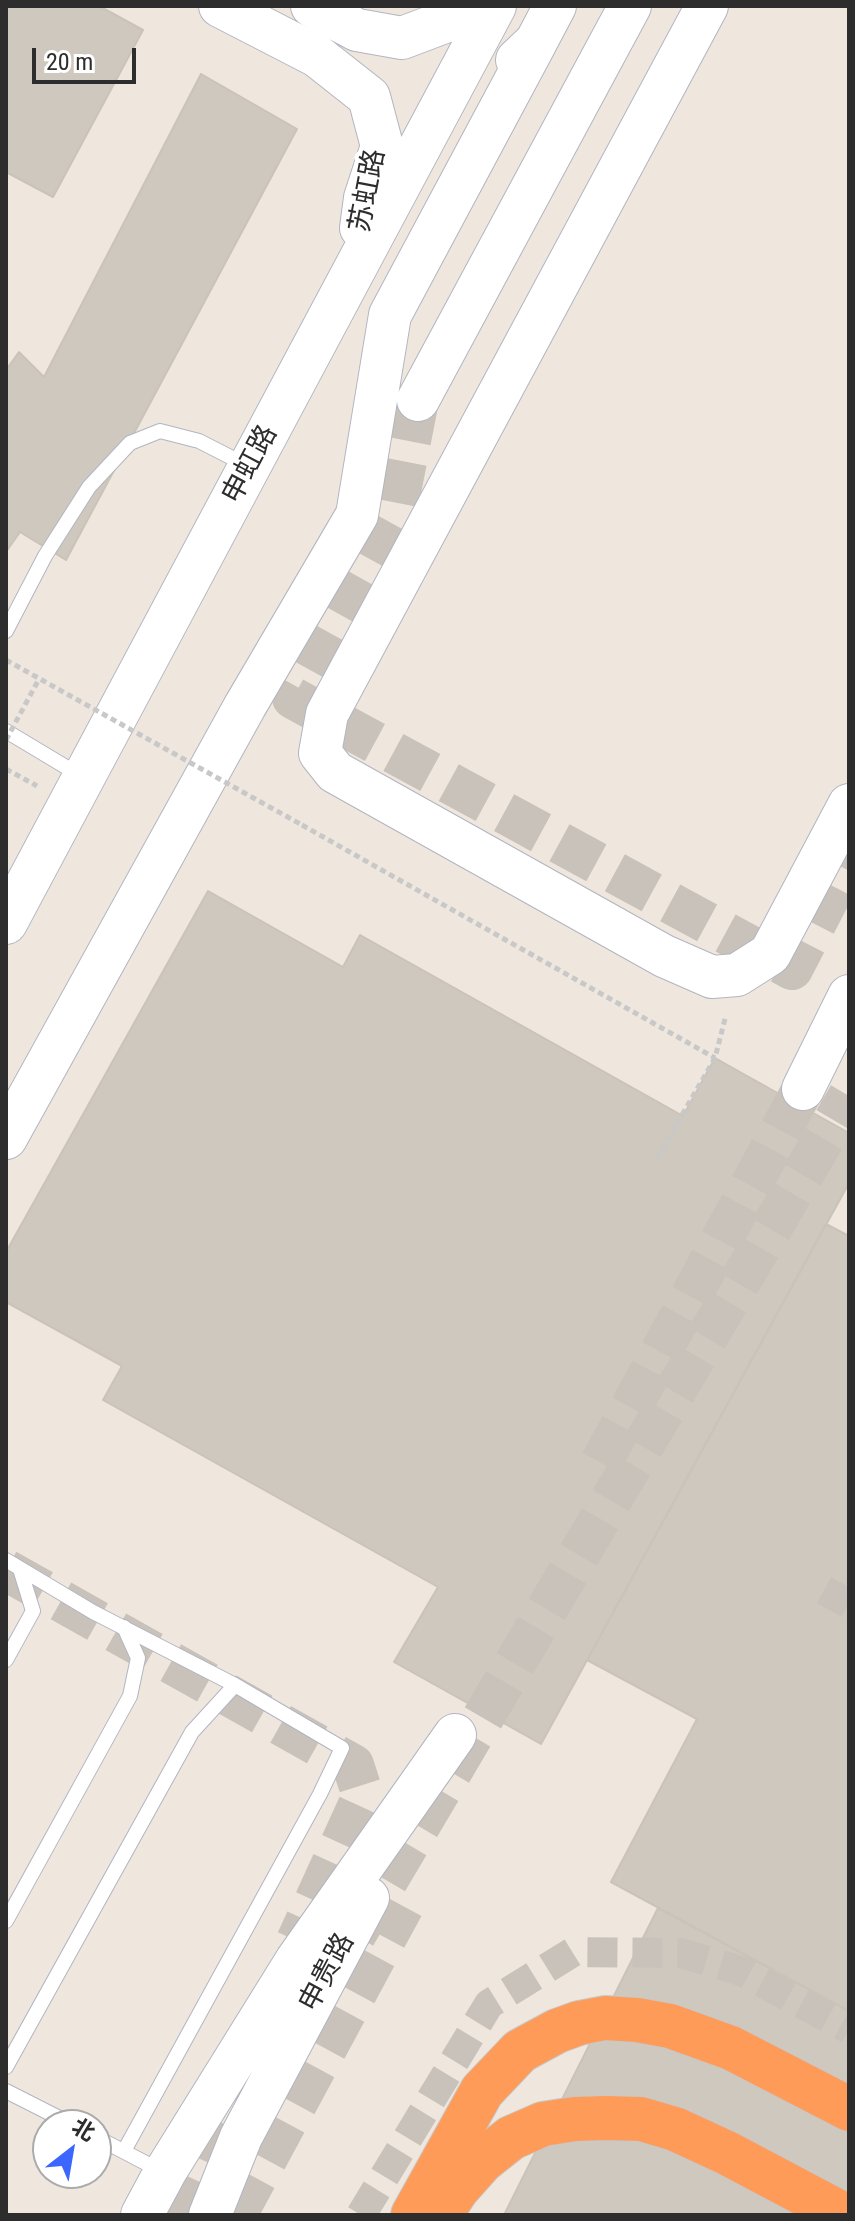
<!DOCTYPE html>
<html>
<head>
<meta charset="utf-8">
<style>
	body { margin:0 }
	#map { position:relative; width:855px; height:2221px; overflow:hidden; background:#efe7de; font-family:"Roboto Condensed","Noto Sans SC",sans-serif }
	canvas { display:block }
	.frame { position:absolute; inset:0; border:8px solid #2d2d2d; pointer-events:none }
	.north { position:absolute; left:32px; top:2109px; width:80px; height:80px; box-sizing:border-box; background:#fff; border:2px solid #ababab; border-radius:50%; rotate:31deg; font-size:22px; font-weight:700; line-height:32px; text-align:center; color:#2d2d2d }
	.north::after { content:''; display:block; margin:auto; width:28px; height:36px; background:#3b67ff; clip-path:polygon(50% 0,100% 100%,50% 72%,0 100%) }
	.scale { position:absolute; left:32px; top:48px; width:104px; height:36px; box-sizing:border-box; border:4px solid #2d2d2d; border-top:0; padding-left:10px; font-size:24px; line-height:28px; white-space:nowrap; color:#2d2d2d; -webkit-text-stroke:6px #fff; paint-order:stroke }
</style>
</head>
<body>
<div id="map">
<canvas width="855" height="2221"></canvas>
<div class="frame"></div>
<div class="north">北</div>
<div class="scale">20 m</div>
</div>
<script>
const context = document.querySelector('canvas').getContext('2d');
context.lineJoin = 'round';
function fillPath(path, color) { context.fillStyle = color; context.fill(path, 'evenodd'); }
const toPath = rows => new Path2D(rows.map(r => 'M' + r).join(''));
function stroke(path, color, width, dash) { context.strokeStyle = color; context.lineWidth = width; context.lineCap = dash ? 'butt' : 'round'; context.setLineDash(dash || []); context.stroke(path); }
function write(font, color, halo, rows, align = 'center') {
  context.font = font + ' "Roboto Condensed","Noto Sans SC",sans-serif'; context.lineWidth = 8; context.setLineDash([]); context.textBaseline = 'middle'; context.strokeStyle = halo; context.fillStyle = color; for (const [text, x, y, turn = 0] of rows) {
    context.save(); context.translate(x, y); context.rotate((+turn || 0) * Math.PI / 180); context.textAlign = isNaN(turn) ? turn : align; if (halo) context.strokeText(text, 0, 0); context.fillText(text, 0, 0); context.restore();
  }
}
const building = toPath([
	[6,6,99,6,143,30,53,197,6,172,6,6],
	[201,74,297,129,66,560,20,532,6,552,6,370,19,352,44,377,201,74],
	[208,891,343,967,360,935,683,1116,715,1058,849,1133,849,1183,541,1744,394,1662,438,1587,103,1400,122,1366,6,1302,6,1252,208,891],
	[826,1224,849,1236,849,2011,611,1882,697,1719,587,1660,826,1224],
	[658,1908,849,2011,849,2215,504,2215,658,1908]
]);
fillPath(building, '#cfc8bf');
stroke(building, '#cbc3b7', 2);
stroke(toPath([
	[824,1590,849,1604],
	[361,2215,489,2004,573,1952,681,1953,741,1971,849,2029]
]), '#c8c2bb', 30, [30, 15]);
stroke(toPath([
	[418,400,396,512,293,698,792,969,849,858],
	[601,1463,803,1089],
	[6,1570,353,1765,363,1796,297,1941],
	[355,1935,849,1096],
	[171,2215,217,2114],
	[236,2215,403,1906]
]), '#c8c2bb', 42, [42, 21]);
const lane = toPath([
	[6,631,45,556,89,487,130,443,160,431,199,441,246,465],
	[6,731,81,776],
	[6,1560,93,1612,235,1685,342,1748,320,1794,124,2151],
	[6,1660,33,1611,20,1569],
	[6,1921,130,1696,138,1658,124,1627],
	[6,2067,192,1732,235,1685],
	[6,2091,73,2125],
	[96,2137,161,2171]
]);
const secondary = toPath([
	[220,6,317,56,369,97,382,146,365,198,361,228],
	[312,6,357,30,402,38,447,21,462,6],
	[707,6,327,714,320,753,335,772,664,956,712,977,737,975,770,954,849,805],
	[517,60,536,42,555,6],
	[418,400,630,6],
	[6,923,495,6],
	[803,1089,849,996],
	[6,1138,245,706,357,515,390,315,536,42],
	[142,2215,165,2172,296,1961,455,1735],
	[210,2215,241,2137,368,1898]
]);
const highway = toPath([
	[413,2215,482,2091,520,2051,557,2031,579,2023,605,2018,637,2020,670,2026,731,2048,849,2109],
	[440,2215,457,2189,482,2161,511,2138,543,2124,575,2119,606,2118,641,2119,675,2129,727,2153,844,2215]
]);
stroke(lane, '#b2b5c1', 16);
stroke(secondary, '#b2b5c1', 44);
stroke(highway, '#c8c8c8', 46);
stroke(toPath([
	[6,769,37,786],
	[302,825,715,1058],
	[657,1158,715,1058,726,1015]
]), '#c8c8c8', 5, [6, 4]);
stroke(lane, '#fff', 14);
stroke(secondary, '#fff', 42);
stroke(highway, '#ff9b59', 44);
stroke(toPath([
	[6,660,302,825],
	[6,740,39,679]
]), '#c8c8c8', 5, [6, 4]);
write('28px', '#2d2d2d', '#fff', [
	["苏虹路",369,191,-79],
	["申虹路",251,465,-62],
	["申贵路",328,1973,-62]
]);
</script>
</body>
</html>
